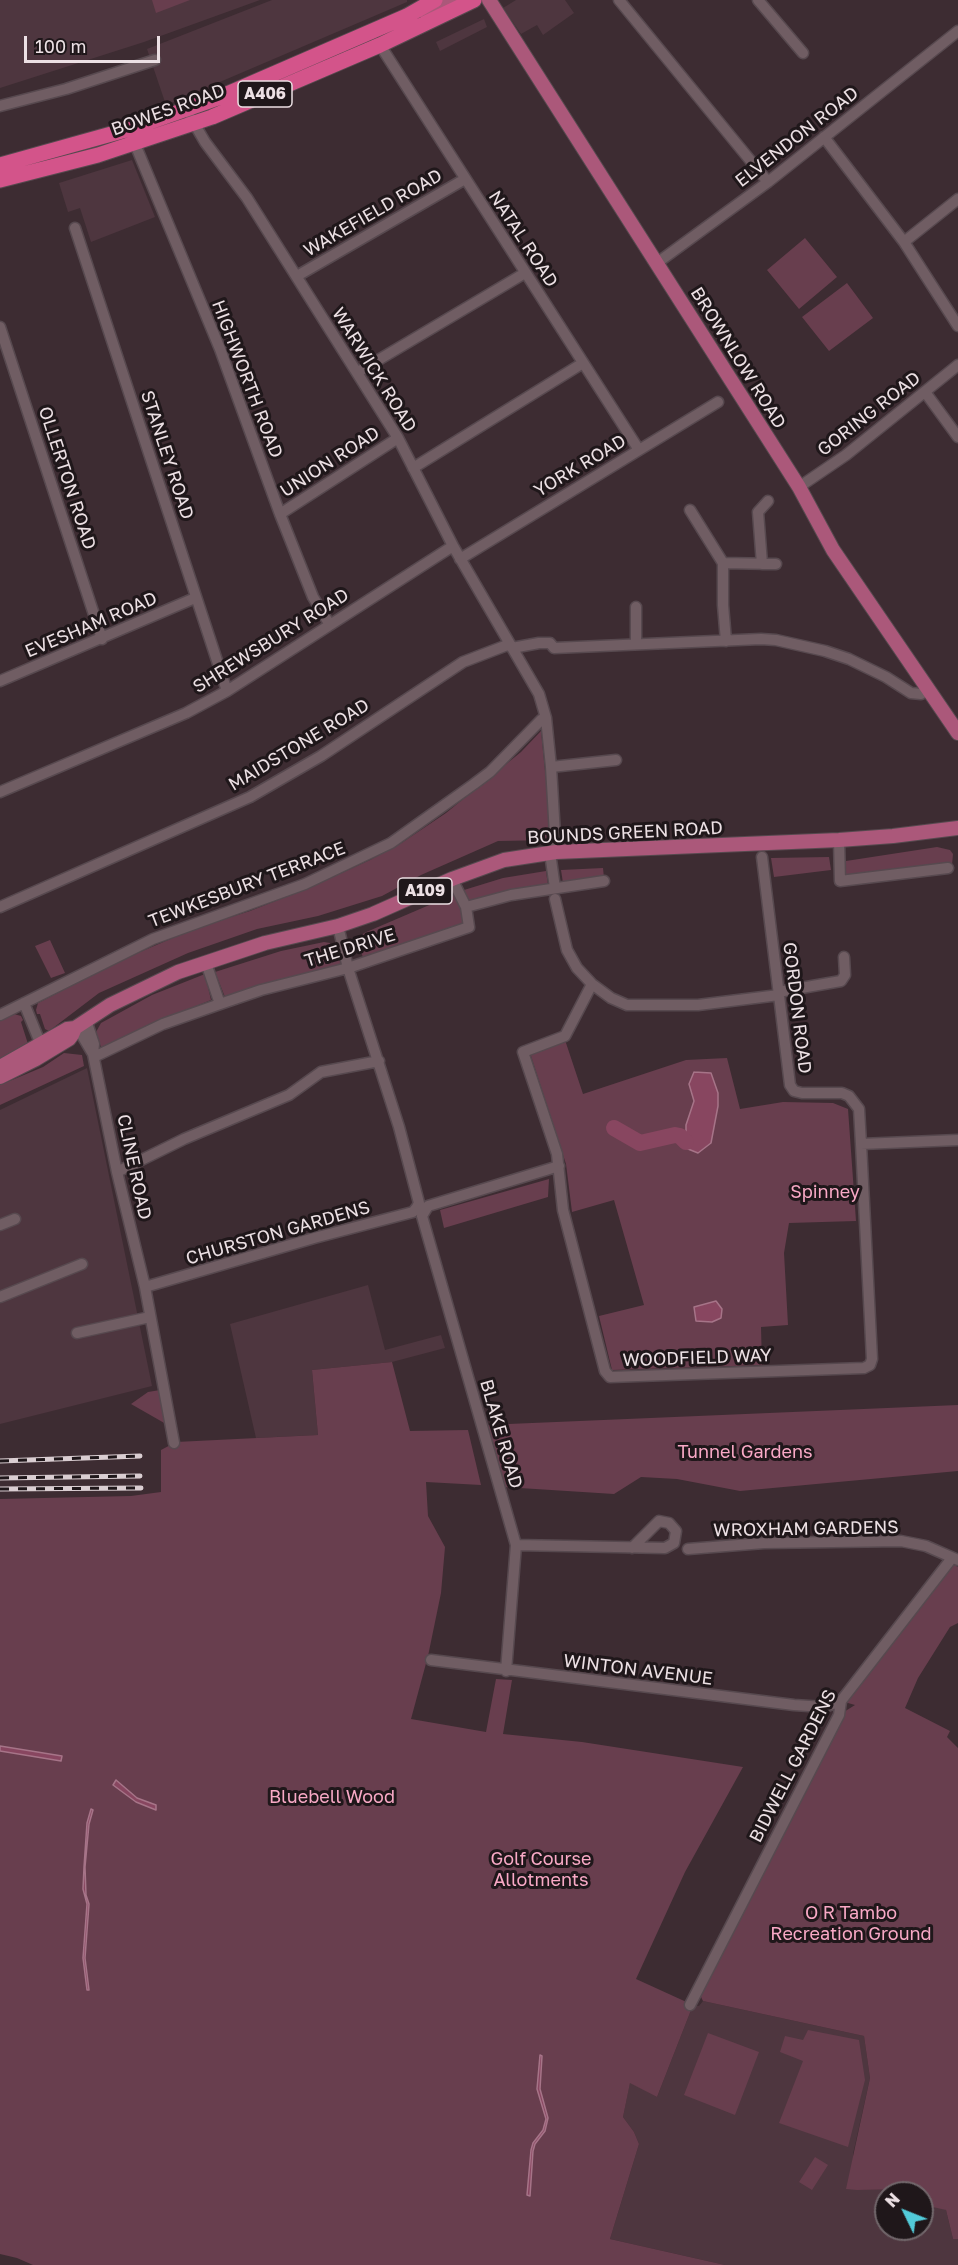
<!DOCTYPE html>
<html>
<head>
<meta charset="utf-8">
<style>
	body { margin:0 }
	#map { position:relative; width:958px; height:2265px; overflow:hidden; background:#3d2c32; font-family:"Golos Text",sans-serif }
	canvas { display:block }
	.north { position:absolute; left:874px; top:2181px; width:60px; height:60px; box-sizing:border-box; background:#1f171a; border:2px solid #71676b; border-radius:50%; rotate:313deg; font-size:16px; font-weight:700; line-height:24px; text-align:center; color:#ece0e4 }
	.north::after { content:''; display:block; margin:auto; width:21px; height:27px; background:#52cbd9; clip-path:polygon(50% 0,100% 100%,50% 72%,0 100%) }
	.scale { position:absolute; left:24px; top:36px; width:136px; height:27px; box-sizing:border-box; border:3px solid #ece0e4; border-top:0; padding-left:8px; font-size:18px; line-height:21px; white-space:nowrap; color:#ece0e4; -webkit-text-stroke:4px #1f171a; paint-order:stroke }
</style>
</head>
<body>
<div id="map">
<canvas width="958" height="2265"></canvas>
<div class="north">N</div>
<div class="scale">100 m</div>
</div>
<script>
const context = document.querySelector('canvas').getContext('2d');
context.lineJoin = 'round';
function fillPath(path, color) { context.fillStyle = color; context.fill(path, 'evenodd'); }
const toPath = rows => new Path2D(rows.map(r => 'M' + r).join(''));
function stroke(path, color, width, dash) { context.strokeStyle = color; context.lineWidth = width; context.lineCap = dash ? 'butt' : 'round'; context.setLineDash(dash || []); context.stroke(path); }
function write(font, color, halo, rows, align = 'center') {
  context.font = font + ' "Golos Text",sans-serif'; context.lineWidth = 6; context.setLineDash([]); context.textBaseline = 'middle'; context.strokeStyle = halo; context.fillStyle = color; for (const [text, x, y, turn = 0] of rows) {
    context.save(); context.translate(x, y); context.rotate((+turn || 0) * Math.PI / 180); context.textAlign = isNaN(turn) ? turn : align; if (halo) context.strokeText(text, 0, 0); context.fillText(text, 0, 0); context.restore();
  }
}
fillPath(toPath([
	[0,0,260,0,144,42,0,88],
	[272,0,407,0,407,2,166,105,147,49],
	[516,0,565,0,574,13,543,35,537,25,521,34,503,8],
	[484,19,487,27,440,51,436,42],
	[132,160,155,217,91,242,80,208,68,212,59,183],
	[87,1068,152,1386,0,1424,0,1110],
	[368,1285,385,1350,441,1335,445,1348,392,1362,312,1370,318,1435,256,1438,230,1324],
	[703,2001,864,2036,870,2078,853,2154,857,2190,924,2189,946,2210,953,2239,958,2239,958,2265,725,2265,610,2239,639,2144,634,2132,623,2117,630,2082,657,2097,693,2005,699,2006],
	[886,2193,922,2193,922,2229,886,2229]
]), '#4e363f');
fillPath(toPath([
	[152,0,190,0,156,13],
	[805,238,837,277,799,309,767,270],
	[847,283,873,318,829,351,802,317],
	[541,731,552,840,498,841,421,875,382,896,318,916,257,929,188,953,99,993,49,1031,45,1029,40,1014,37,1014,36,1010,38,1003,119,961,196,928,250,911,306,889,370,860,403,842,446,813,521,752],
	[937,847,950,850,953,854,952,865,846,879,846,861],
	[829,857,831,870,774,877,771,858],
	[603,868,604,878,563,883,561,870],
	[546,871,548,885,470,902,464,890,503,878],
	[455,894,465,921,457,926,364,959,358,946,359,939,364,933],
	[50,940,65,973,51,978,35,946],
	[324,942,330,943,342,965,225,997,215,972,281,951],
	[205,974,211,1000,157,1022,103,1048,101,1047,96,1032,101,1023,152,995],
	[14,1014,21,1016,23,1020,21,1022,28,1044,0,1062,0,1021],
	[565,1040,583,1094,686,1060,727,1058,740,1109,783,1102,833,1103,848,1109,856,1221,789,1223,784,1253,788,1325,761,1327,762,1365,612,1370,599,1316,644,1305,614,1200,572,1212,566,1164,530,1053],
	[64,1053,82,1055,84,1066,0,1105,0,1085,43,1067],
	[549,1179,548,1197,444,1228,440,1210],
	[392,1362,410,1431,468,1430,481,1485,426,1482,428,1516,445,1547,441,1593,428,1656,411,1719,486,1732,496,1679,512,1680,503,1734,582,1742,743,1767,685,1872,636,1979,693,2005,657,2097,630,2083,623,2117,634,2132,639,2144,610,2239,725,2265,33,2265,17,2258,0,2254,0,1499,131,1496,161,1492,161,1450,176,1442,318,1435,312,1370],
	[160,1390,166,1424,131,1404,148,1392],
	[958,1405,958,1471,740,1491,677,1479,641,1477,614,1494,504,1487,485,1425],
	[954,1565,958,1567,958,1623,950,1627,918,1678,905,1708,950,1731,947,1737,958,1748,958,2239,953,2239,946,2210,924,2205,923,2189,857,2190,846,2189,870,2078,864,2036,703,2001,701,1997,695,1995,839,1715,855,1705,841,1701,950,1568],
	[808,2030,859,2040,865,2080,848,2147,779,2123,803,2061,780,2052,785,2036,803,2040],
	[708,2033,759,2052,735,2115,684,2095],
	[815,2157,828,2165,812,2190,799,2182]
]), '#683e4e');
const water = toPath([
	[694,1072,711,1073,718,1093,718,1106,711,1143,698,1153,688,1149,686,1142,686,1125,694,1101,689,1084,694,1072],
	[716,1301,722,1309,721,1318,712,1322,696,1321,694,1307,716,1301],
	[0,1746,62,1756,61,1761,0,1751,0,1746],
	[116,1780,137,1798,156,1805,156,1810,136,1802,113,1785,116,1780],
	[91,1809,93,1810,89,1824,85,1867,86,1895,89,1904,85,1958,89,1990,87,1990,83,1958,87,1904,83,1889,84,1867,87,1823,91,1809],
	[540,2055,542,2056,540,2089,548,2118,545,2131,535,2144,533,2151,530,2196,527,2195,531,2150,533,2143,543,2130,546,2119,537,2089,540,2055]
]);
fillPath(water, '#884660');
stroke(water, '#a67488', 1.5);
stroke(toPath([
	[614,1128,640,1143,675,1135,680,1136,686,1142]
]), '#884660', 16);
const minor = toPath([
	[619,0,768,182],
	[758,0,803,53],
	[380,45,639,450],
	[0,106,66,89,155,60],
	[191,118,205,142,247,198,398,438,453,546,539,694,546,718,551,767,556,852],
	[824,137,904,242,958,326],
	[135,144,220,349,280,514,313,597,330,625],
	[75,228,227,691],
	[904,242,958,199],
	[657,263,768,182,958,31],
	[297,276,465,179],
	[0,327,102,639],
	[358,372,525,273],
	[925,392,958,437],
	[413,468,583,363],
	[799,487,846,455,958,365],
	[690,510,723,563,723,605,726,641],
	[280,514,398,438],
	[460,559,718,402],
	[723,563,776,564],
	[762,564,758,512,768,501],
	[636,607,636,644],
	[512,648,539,643,550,643,554,648,761,639,776,640,825,651,849,659,886,677,911,693,921,694,929,689],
	[0,681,195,598],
	[551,767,616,760],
	[0,792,186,713,227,691,453,546],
	[839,840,840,881,948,868],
	[550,853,555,888],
	[762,857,790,1085,794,1091,802,1093,842,1093,849,1096,859,1109,861,1144],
	[555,899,567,950,577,968,592,984,611,998,627,1005,698,1005,779,995],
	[0,907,250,797,321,756,463,662,510,644],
	[466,907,511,895,604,881],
	[206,963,220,1004],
	[592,984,565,1036,523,1052,557,1154,563,1210,605,1371,610,1377,864,1368,870,1365,872,1359,861,1144,958,1140],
	[778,992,841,981,845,975,844,957],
	[24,1003,43,1050],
	[0,1015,153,939,305,884,391,843,474,784,490,772,541,720,546,718],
	[86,1020,94,1044,93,1054,117,1172,145,1287,174,1443],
	[77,1027,93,1054],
	[94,1057,163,1024,220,1004,261,990,348,968,469,927,466,907,452,879],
	[117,1172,184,1139,289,1095,321,1072,379,1061],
	[0,1225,15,1219],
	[145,1287,314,1238,413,1212,417,1207,419,1203,399,1127,348,968,338,926],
	[0,1297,82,1264],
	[77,1333,150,1317],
	[516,1545,665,1548,674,1543,676,1531,669,1523,659,1521,632,1548],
	[688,1549,764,1543,901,1541,926,1546,958,1560],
	[431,1660,794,1705,824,1707,841,1701],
	[506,1671,516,1545,422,1216,428,1206,559,1166],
	[690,2005,839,1715,841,1701,952,1558]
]);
const major = toPath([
	[489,0,799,487,833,550,958,733],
	[424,11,450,0],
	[0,1067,67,1029,75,1028,110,1005,178,972,265,943,338,926,373,914,452,879,504,860,556,852,839,840,893,836,958,828],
	[0,1077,36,1059,69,1039,72,1035,75,1028]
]);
const highway = toPath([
	[0,165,133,128,218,98,407,16,435,0],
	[0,180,98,155,212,117,380,45,474,0]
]);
stroke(minor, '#57494f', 13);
stroke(major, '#57494f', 16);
stroke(highway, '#57494f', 17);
stroke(minor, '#705d63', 10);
stroke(major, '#ab587a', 14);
stroke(highway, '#d3548a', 15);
const rail = toPath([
	[0,1461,140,1456],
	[0,1478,140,1476],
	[0,1489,141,1488]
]);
stroke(rail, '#daced2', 5);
stroke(rail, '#1f171a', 3, [9]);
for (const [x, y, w] of [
	[265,94,54],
	[425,891,54]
]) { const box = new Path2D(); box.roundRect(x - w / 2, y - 13, w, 26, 4.5); context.fillStyle = '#1f171a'; context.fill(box); stroke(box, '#ece0e4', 1.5); }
write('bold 16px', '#ece0e4', null, [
	["A406",265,94],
	["A109",425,891]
]);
write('18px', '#ece0e4', '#1f171a', [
	["BOWES ROAD",168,110,-20],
	["ELVENDON ROAD",797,137,-38],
	["WAKEFIELD ROAD",373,213,-30],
	["NATAL ROAD",523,239,57],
	["BROWNLOW ROAD",738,358,58],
	["WARWICK ROAD",374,370,58],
	["HIGHWORTH ROAD",247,379,69],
	["GORING ROAD",869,414,-38],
	["STANLEY ROAD",167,455,72],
	["UNION ROAD",330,462,-33],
	["YORK ROAD",580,466,-31],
	["OLLERTON ROAD",67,478,72],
	["EVESHAM ROAD",91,625,-23],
	["SHREWSBURY ROAD",271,641,-32],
	["MAIDSTONE ROAD",299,745,-31],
	["BOUNDS GREEN ROAD",625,833,-3],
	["TEWKESBURY TERRACE",247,885,-21],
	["THE DRIVE",350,948,-17],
	["GORDON ROAD",797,1008,83],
	["CLINE ROAD",134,1167,78],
	["CHURSTON GARDENS",278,1233,-16],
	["WOODFIELD WAY",697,1358,-2],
	["BLAKE ROAD",501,1434,74],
	["WROXHAM GARDENS",806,1529,-1],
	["WINTON AVENUE",638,1670,7],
	["BIDWELL GARDENS",793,1766,-63]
]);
write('18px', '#f9a9c6', '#1f171a', [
	["Spinney",825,1192],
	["Tunnel Gardens",745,1452],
	["Bluebell Wood",332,1797],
	["Golf Course",541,1859],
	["Allotments",541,1880],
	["O R Tambo",851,1913],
	["Recreation Ground",851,1934]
]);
</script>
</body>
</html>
